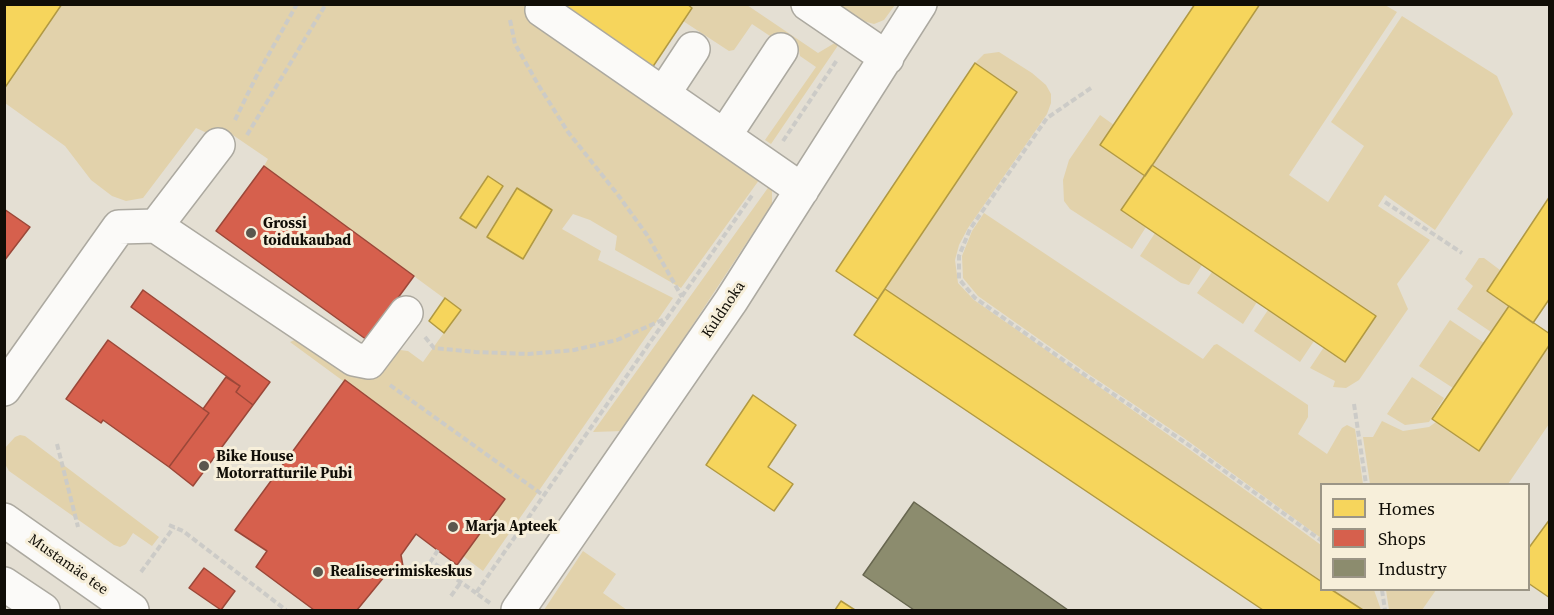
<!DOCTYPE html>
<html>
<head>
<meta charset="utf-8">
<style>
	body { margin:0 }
	#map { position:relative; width:1554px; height:615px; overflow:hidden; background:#e4dfd3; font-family:"Source Serif 4",serif }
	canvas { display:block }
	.frame { position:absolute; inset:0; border:6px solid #110e07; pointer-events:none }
	.legend { position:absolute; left:1320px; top:483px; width:210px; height:108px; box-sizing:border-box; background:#f7efda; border:2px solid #9b9586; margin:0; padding:8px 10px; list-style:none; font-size:18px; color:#110e07 }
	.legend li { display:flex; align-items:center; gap:12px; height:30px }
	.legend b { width:30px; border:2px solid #9b9586 }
</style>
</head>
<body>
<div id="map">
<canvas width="1554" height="615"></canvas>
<div class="frame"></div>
<ul class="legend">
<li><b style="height:16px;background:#f6d55c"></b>Homes</li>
<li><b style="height:16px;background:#d6604d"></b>Shops</li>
<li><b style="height:16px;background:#8c8c6e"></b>Industry</li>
</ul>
</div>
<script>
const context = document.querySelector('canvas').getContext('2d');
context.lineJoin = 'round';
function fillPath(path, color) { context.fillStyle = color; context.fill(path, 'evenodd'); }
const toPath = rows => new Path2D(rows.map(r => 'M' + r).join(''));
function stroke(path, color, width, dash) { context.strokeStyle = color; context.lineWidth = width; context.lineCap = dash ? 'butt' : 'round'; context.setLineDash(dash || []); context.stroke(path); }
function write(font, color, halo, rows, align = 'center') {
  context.font = font + ' "Source Serif 4",serif'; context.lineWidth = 6; context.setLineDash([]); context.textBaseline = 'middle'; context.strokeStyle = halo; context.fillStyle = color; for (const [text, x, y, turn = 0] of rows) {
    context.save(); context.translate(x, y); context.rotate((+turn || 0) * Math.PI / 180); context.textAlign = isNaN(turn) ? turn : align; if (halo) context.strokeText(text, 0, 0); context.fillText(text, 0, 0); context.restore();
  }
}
fillPath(toPath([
	[62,5,534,5,762,176,681,288,615,250,617,236,590,220,573,214,562,229,601,251,598,260,673,298,483,571,463,556,504,499,290,342,297,339,391,352,400,350,408,351,423,362,460,310,264,166,268,159,224,129,219,136,214,136,196,128,143,198,126,201,112,196,91,180,65,146,5,103,5,89],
	[687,5,747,5,818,53,838,41,839,44,771,144,765,140,816,67,800,56,799,50,779,37,773,38,752,24,734,50,729,51,683,21],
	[839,5,895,5,884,20,874,24,863,21],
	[1260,5,1385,5,1397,12,1289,175,1328,202,1364,146,1331,122,1402,16,1497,76,1513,114,1435,230,1385,195,1378,206,1430,240,1397,284,1408,309,1359,380,1346,388,1333,387,1335,381,1310,368,1324,347,1375,316,1152,165],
	[999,52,1032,73,1046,85,1051,94,1051,103,1047,114,968,228,959,245,955,260,958,283,974,300,1193,452,1321,545,1321,582,885,289,1017,92,975,63,984,54],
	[1100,115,1114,125,1100,145,1145,176,1121,210,1146,227,1132,249,1070,209,1064,201,1063,180,1069,160],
	[770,185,772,190,772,204,623,431,593,432],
	[984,213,1203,359,1214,345,1217,344,1308,405,1308,417,1298,434,1327,454,1342,428,1347,425,1355,429,1363,484,1322,484,1321,538,1184,438,1090,375,978,296,963,278,962,256,972,231],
	[1155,233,1202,265,1189,285,1181,283,1140,256],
	[1479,258,1484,258,1500,270,1487,291,1509,306,1491,332,1457,309,1473,286,1465,279],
	[1212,272,1257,302,1243,324,1197,293],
	[1268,310,1314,341,1300,362,1254,331],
	[1450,320,1484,343,1453,388,1419,366],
	[1549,344,1549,424,1508,484,1370,484,1363,437,1373,437,1382,421,1403,431,1429,427,1436,422,1479,451],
	[1412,377,1444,398,1429,422,1405,425,1387,414],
	[20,435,25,436,159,537,152,546,133,533,126,544,120,547,114,545,9,471,5,464,5,448,15,437],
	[583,551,616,574,603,593,627,610,544,610],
	[1332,590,1374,590,1381,610,1363,610],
	[1386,590,1436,590,1422,610,1389,610]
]), '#e2d2ab');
const homes = toPath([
	[4,4,62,4,4,89,4,4],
	[550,4,687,4,692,8,650,71,550,4],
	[1195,4,1260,4,1145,176,1100,145,1195,4],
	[975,63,1017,92,878,299,836,271,975,63],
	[1152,165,1376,316,1345,362,1121,210,1152,165],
	[488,176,503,186,476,228,460,218,488,176],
	[517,188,552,210,523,259,487,237,517,188],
	[1550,196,1550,298,1533,323,1487,291,1550,196],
	[885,289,1322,582,1322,590,1332,590,1363,610,1263,610,854,335,885,289],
	[445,298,461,310,444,333,429,321,445,298],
	[1509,306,1550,334,1550,344,1479,451,1432,419,1509,306],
	[753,395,796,425,768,467,793,484,774,511,706,465,753,395],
	[1550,519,1550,598,1528,583,1528,549,1550,519],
	[841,601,855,610,835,610,841,601]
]);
fillPath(homes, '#f6d55c');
stroke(homes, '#b19942', 1.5);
const shops = toPath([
	[264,166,414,276,367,340,216,231,264,166],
	[4,209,30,227,4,261,4,209],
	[143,290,270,382,253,405,236,392,240,386,131,307,143,290],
	[108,340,209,413,169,467,103,420,101,423,66,399,108,340],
	[226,377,240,386,236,392,253,405,193,486,169,467,209,413,203,409,226,377],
	[345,380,505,499,457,565,416,534,401,555,404,572,384,577,357,610,314,610,256,567,267,551,235,530,345,380],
	[204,568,235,591,221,610,189,588,204,568]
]);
fillPath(shops, '#d6604d');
stroke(shops, '#9b4738', 1.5);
const industry = toPath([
	[914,502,1068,610,914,610,863,575,914,502]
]);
fillPath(industry, '#8c8c6e');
stroke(industry, '#67664f', 1.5);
const minor = toPath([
	[808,4,887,58],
	[542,10,802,190],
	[664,93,693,49],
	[725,135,781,50],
	[156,226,218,145],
	[4,389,119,227,156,226,354,359,369,362,406,313],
	[518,610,731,301,920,4]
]);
const major = toPath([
	[4,520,132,610],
	[4,584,43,610]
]);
stroke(minor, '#aca9a0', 36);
stroke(major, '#aca9a0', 36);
stroke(toPath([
	[510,20,515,44,539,86,568,132,618,195,647,235,682,297],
	[1091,88,1047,118,970,229,959,256,959,279,975,298,1076,369,1183,441,1322,541],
	[235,120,256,77,297,4],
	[247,135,326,4],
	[783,141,837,60],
	[1385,202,1462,253],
	[425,337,434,348,475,352,528,354,574,350,617,340,667,318],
	[390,385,543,495],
	[1354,404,1366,484],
	[57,444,78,527],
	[169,525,183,531,286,610],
	[438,550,431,561,476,593],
	[141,572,174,527],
	[1382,590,1385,610],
	[451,596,461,582],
	[490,603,476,593,753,194]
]), '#cccbc7', 4, [6, 3]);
stroke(minor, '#fbfaf8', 33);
stroke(major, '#fbfaf8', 33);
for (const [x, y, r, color] of [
	[251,233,6,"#5b574e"],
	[204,466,6,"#5b574e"],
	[453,527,6,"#5b574e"],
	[318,572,6,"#5b574e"]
]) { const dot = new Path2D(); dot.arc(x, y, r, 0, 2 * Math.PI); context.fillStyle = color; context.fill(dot); stroke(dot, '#f7efda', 2); }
write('bold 15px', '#110e07', '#f7efda', [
	["Grossi",263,224],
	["toidukaubad",263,241],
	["Bike House",216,457],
	["Motorratturile Pubi",216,474],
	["Marja Apteek",465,527],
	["Realiseerimiskeskus",330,572]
], 'left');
write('15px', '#110e07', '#f7efda', [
	["Kuldnoka",724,310,-56],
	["Mustamäe tee",68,565,35]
]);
</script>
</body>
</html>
